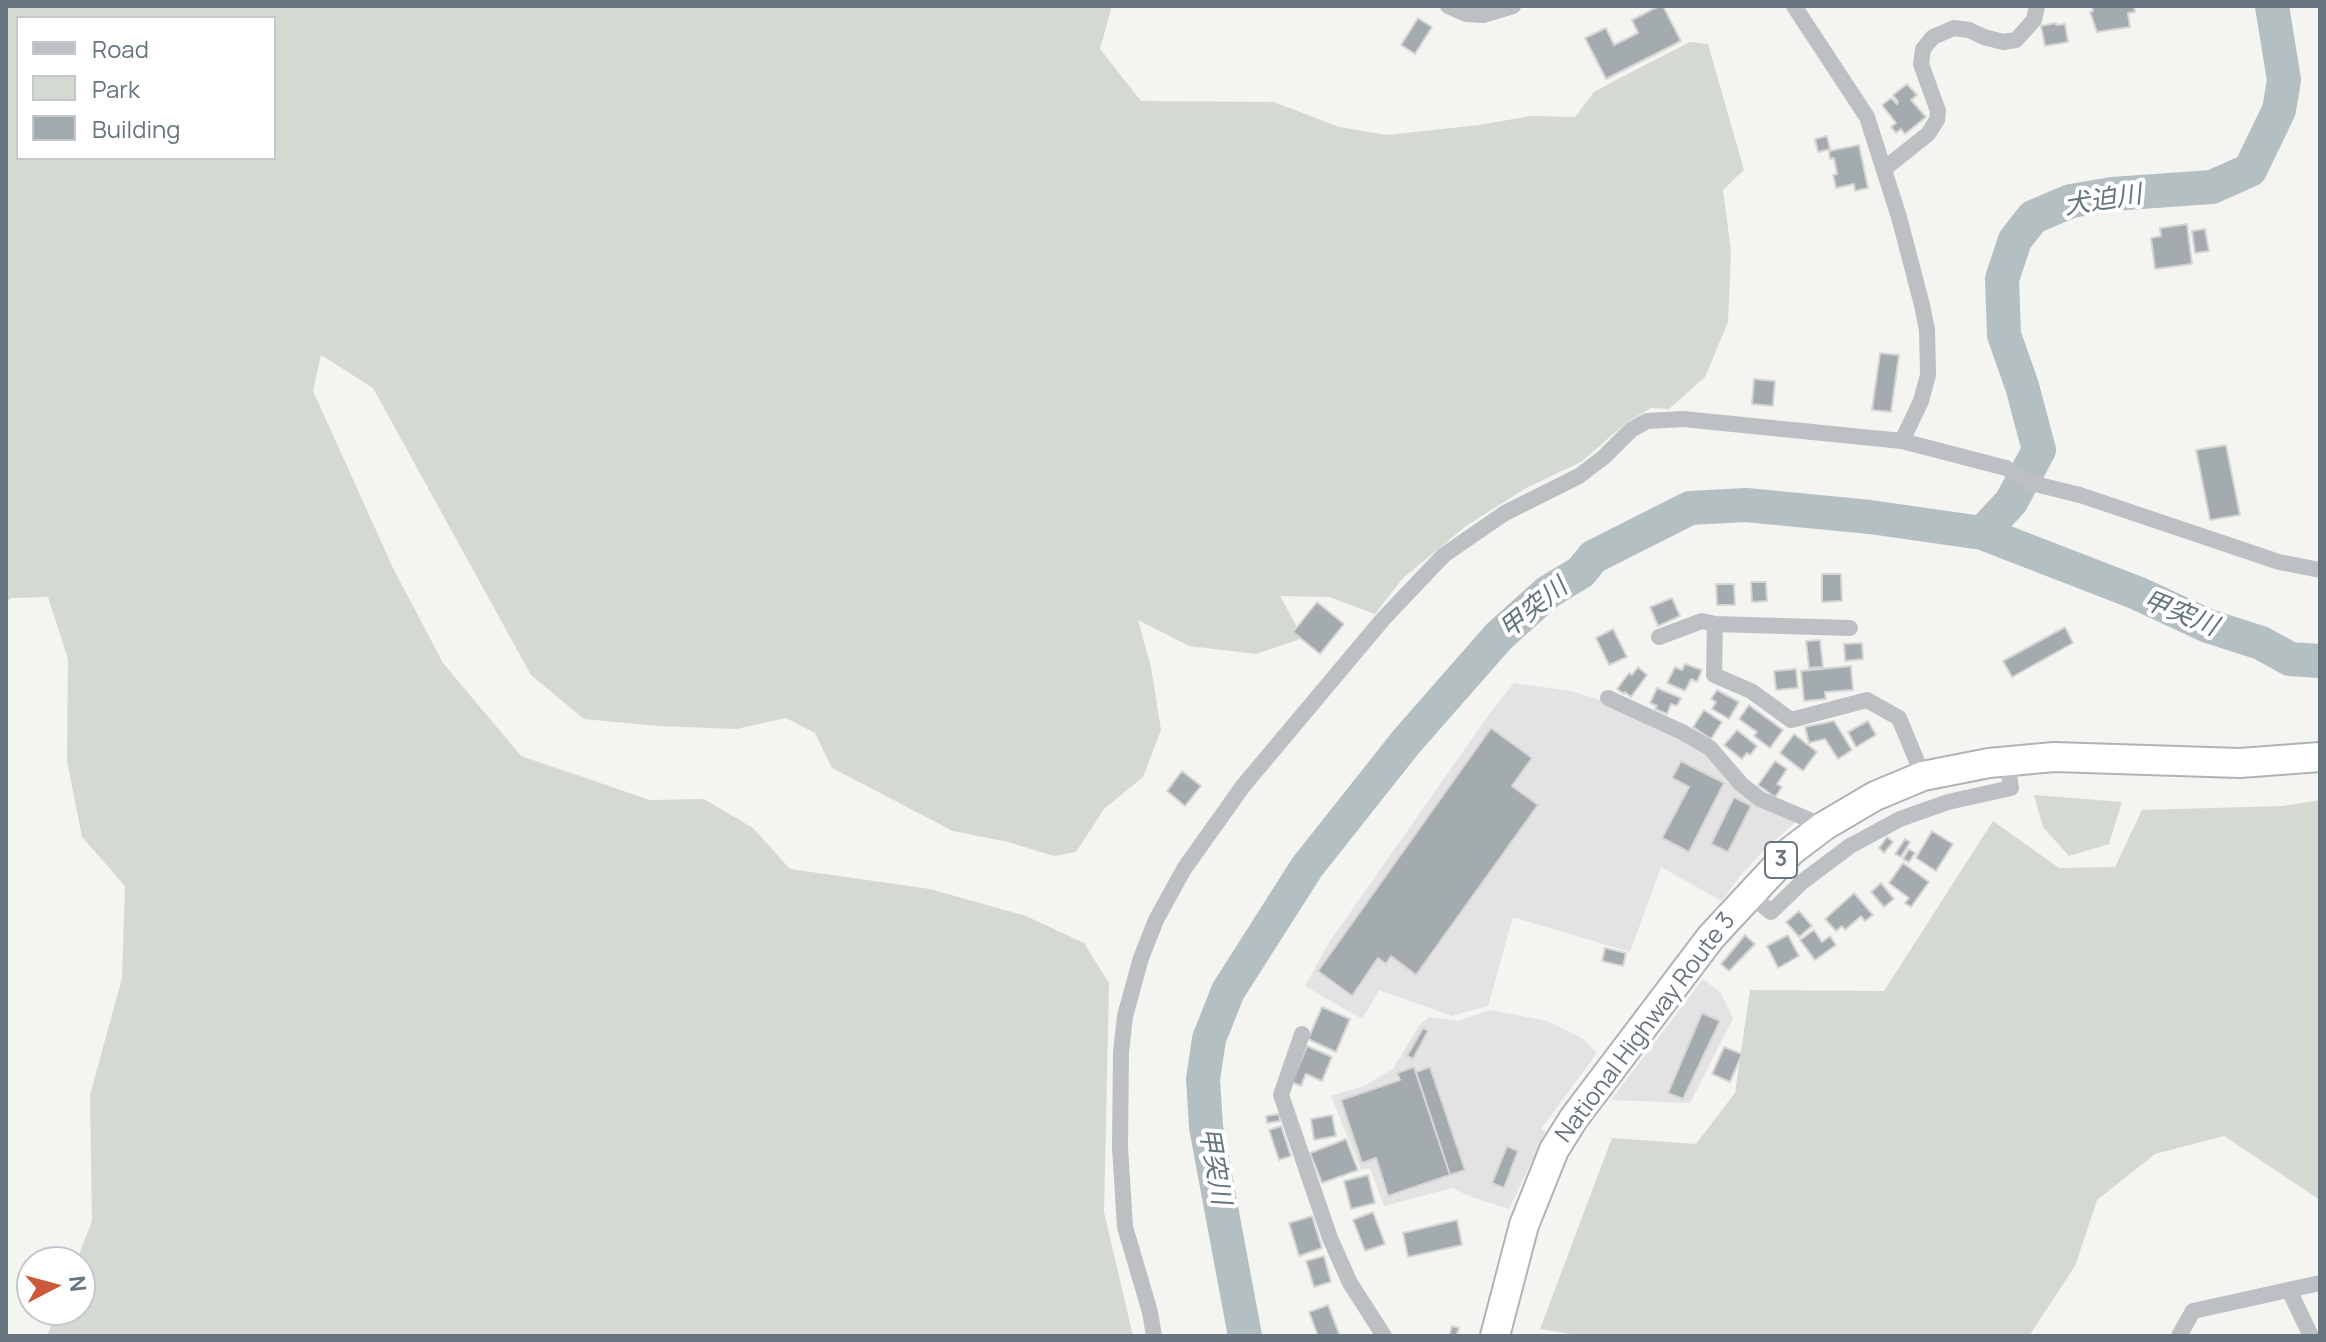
<!DOCTYPE html>
<html>
<head>
<meta charset="utf-8">
<style>
	body { margin:0 }
	#map { position:relative; width:2326px; height:1342px; overflow:hidden; background:#f4f4f1; font-family:Manrope,sans-serif }
	canvas { display:block }
	.frame { position:absolute; inset:0; border:8px solid #67757e; pointer-events:none }
	.legend { position:absolute; left:16px; top:16px; width:260px; height:144px; box-sizing:border-box; background:#fff; border:2px solid #c2c8cb; margin:0; padding:10px 14px; list-style:none; font-size:24px; color:#67757e }
	.legend li { display:flex; align-items:center; gap:16px; height:40px }
	.legend b { width:40px; border:2px solid #c2c8cb }
	.north { position:absolute; left:16px; top:1246px; width:80px; height:80px; box-sizing:border-box; background:#fff; border:2px solid #c2c8cb; border-radius:50%; rotate:84deg; font-size:22px; font-weight:700; line-height:32px; text-align:center; color:#67757e }
	.north::after { content:''; display:block; margin:auto; width:28px; height:36px; background:#cc593a; clip-path:polygon(50% 0,100% 100%,50% 72%,0 100%) }
</style>
</head>
<body>
<div id="map">
<canvas width="2326" height="1342"></canvas>
<div class="frame"></div>
<ul class="legend">
<li><b style="height:10px;background:#bcc0c2"></b>Road</li>
<li><b style="height:22px;background:#d4d9d1"></b>Park</li>
<li><b style="height:22px;background:#a4abaf"></b>Building</li>
</ul>
<div class="north">N</div>
</div>
<script>
const context = document.querySelector('canvas').getContext('2d');
context.lineJoin = 'round';
function fillPath(path, color) { context.fillStyle = color; context.fill(path, 'evenodd'); }
const toPath = rows => new Path2D(rows.map(r => 'M' + r).join(''));
function stroke(path, color, width, dash) { context.strokeStyle = color; context.lineWidth = width; context.lineCap = dash ? 'butt' : 'round'; context.setLineDash(dash || []); context.stroke(path); }
function write(font, color, halo, rows, align = 'center') {
  context.font = font + ' Manrope,"Noto Sans JP",sans-serif'; context.lineWidth = 8; context.setLineDash([]); context.textBaseline = 'middle'; context.strokeStyle = halo; context.fillStyle = color; for (const [text, x, y, turn = 0] of rows) {
    context.save(); context.translate(x, y); context.rotate((+turn || 0) * Math.PI / 180); context.textAlign = isNaN(turn) ? turn : align; if (halo) context.strokeText(text, 0, 0); context.fillText(text, 0, 0); context.restore();
  }
}
fillPath(toPath([
	[1514,683,1571,691,1600,700,1703,750,1796,822,1765,849,1740,876,1722,901,1661,867,1630,952,1513,917,1488,1006,1452,1016,1379,990,1362,1019,1305,986,1330,941,1490,713],
	[1703,979,1721,993,1733,1019,1690,1103,1611,1100],
	[1490,1010,1547,1021,1582,1038,1597,1053,1541,1129,1546,1132,1509,1209,1469,1196,1452,1188,1384,1206,1370,1168,1361,1170,1331,1096,1364,1086,1393,1069,1420,1024,1429,1017,1458,1021]
]), '#e2e3e2');
fillPath(toPath([
	[6,6,1112,6,1100,49,1141,101,1274,102,1339,127,1387,135,1479,125,1531,116,1575,117,1594,92,1618,79,1690,42,1708,44,1744,170,1723,190,1731,251,1728,322,1705,377,1669,409,1651,408,1626,423,1581,462,1526,488,1466,526,1403,578,1375,614,1329,597,1280,596,1303,638,1256,654,1189,646,1138,620,1151,667,1161,730,1143,777,1104,809,1076,852,1054,856,1008,842,953,831,832,768,815,733,786,718,736,729,658,726,584,719,531,675,373,388,321,355,313,391,393,568,443,663,521,756,650,800,704,799,753,828,790,869,930,889,1026,916,1084,943,1109,983,1104,1212,1133,1336,47,1336,57,1310,80,1310,80,1262,76,1262,92,1221,90,1095,122,978,125,886,82,837,67,761,68,659,48,597,12,598,6,601],
	[18,18,274,18,274,158,18,158],
	[2034,795,2122,802,2109,844,2069,856,2043,827],
	[2320,800,2320,1200,2224,1136,2155,1154,2097,1200,2075,1266,2029,1336,1582,1336,1540,1329,1612,1138,1696,1144,1735,1093,1750,990,1884,991,1993,821,2059,868,2115,867,2142,810,2283,806]
]), '#d4d9d1');
stroke(toPath([
	[1982,533,2011,502,2039,450,2022,386,2004,335,2002,279,2015,240,2033,217,2071,201,2112,194,2212,187,2250,170,2279,110,2284,80,2272,6],
	[1245,1336,1206,1127,1203,1079,1209,1039,1228,991,1307,867,1406,742,1499,636,1548,592,1581,572,1593,557,1690,508,1746,505,1870,517,1982,533,2137,593,2208,626,2261,643,2290,659,2320,661]
]), '#b4bfc2', 34);
const building = toPath([
	[1659,6,1663,6,1681,41,1606,79,1585,38,1606,28,1614,45,1638,33,1632,20,1659,6],
	[2092,6,2134,6,2135,12,2128,13,2130,27,2097,32,2090,12,2093,11,2092,6],
	[1418,18,1432,27,1415,54,1401,45,1418,18],
	[2056,23,2056,25,2065,24,2068,42,2045,46,2041,26,2056,23],
	[1907,84,1917,95,1911,100,1926,117,1905,134,1901,129,1896,133,1891,127,1896,123,1882,105,1891,98,1897,104,1898,102,1893,95,1907,84],
	[1827,136,1830,149,1818,152,1815,139,1827,136],
	[1859,145,1868,188,1855,191,1854,184,1836,188,1833,175,1837,174,1834,158,1830,159,1829,151,1859,145],
	[2187,224,2192,264,2155,269,2151,238,2161,236,2160,228,2187,224],
	[2205,229,2209,251,2195,253,2192,231,2205,229],
	[1880,353,1899,355,1891,412,1872,410,1880,353],
	[1754,379,1775,381,1773,406,1752,404,1754,379],
	[2226,445,2240,515,2210,520,2196,450,2226,445],
	[1822,574,1841,574,1842,601,1822,602,1822,574],
	[1751,582,1766,582,1767,601,1752,602,1751,582],
	[1716,584,1734,584,1735,605,1717,605,1716,584],
	[1672,598,1680,616,1658,626,1650,607,1672,598],
	[1317,602,1344,624,1320,654,1293,632,1317,602],
	[2065,627,2073,643,2012,677,2003,661,2065,627],
	[1613,629,1627,657,1609,665,1596,638,1613,629],
	[1820,640,1823,667,1809,668,1806,641,1820,640],
	[1862,643,1863,659,1845,661,1844,644,1862,643],
	[1685,664,1702,670,1697,682,1691,679,1685,691,1667,683,1675,667,1682,670,1685,664],
	[1851,666,1853,690,1825,692,1826,699,1804,701,1801,671,1851,666],
	[1638,667,1647,675,1631,697,1625,692,1624,694,1617,689,1629,673,1632,675,1638,667],
	[1796,669,1798,688,1776,690,1774,671,1796,669],
	[1657,688,1681,698,1677,706,1671,704,1667,714,1655,709,1657,706,1650,703,1657,688],
	[1717,690,1739,702,1729,719,1712,709,1716,702,1711,699,1717,690],
	[1749,705,1783,730,1770,748,1754,736,1757,732,1739,719,1749,705],
	[1704,710,1722,722,1711,739,1693,727,1704,710],
	[1834,721,1852,750,1838,759,1825,739,1809,743,1805,727,1834,721],
	[1868,721,1876,735,1856,747,1848,732,1868,721],
	[1491,728,1532,758,1512,786,1538,805,1416,975,1391,956,1386,964,1378,958,1352,996,1318,971,1491,728],
	[1737,730,1757,746,1750,755,1747,753,1742,759,1724,745,1737,730],
	[1794,734,1817,752,1803,771,1780,753,1794,734],
	[1681,761,1724,783,1689,852,1662,838,1689,787,1672,778,1681,761],
	[1775,761,1787,769,1777,784,1782,787,1775,797,1758,785,1775,761],
	[1182,771,1201,786,1185,806,1167,791,1182,771],
	[1734,797,1751,806,1728,852,1711,844,1734,797],
	[1932,831,1953,844,1936,871,1916,858,1932,831],
	[1887,837,1893,842,1884,853,1879,848,1887,837],
	[1905,839,1910,842,1901,857,1895,854,1905,839],
	[1909,849,1915,853,1909,862,1903,859,1909,849],
	[1903,863,1929,882,1911,907,1905,903,1909,898,1889,883,1903,863],
	[1881,883,1894,899,1884,907,1871,892,1881,883],
	[1854,893,1873,915,1865,921,1861,916,1845,930,1842,926,1836,931,1825,919,1854,893],
	[1799,911,1812,926,1799,937,1786,922,1799,911],
	[1814,930,1822,942,1830,936,1836,945,1815,960,1800,940,1814,930],
	[1745,935,1755,944,1729,971,1721,964,1745,935],
	[1788,935,1799,956,1778,968,1767,946,1788,935],
	[1605,948,1626,953,1623,966,1602,961,1605,948],
	[1322,1007,1350,1019,1336,1052,1308,1039,1322,1007],
	[1702,1013,1720,1021,1683,1099,1668,1093,1702,1013],
	[1423,1028,1428,1031,1413,1059,1407,1056,1423,1028],
	[1307,1046,1332,1057,1322,1081,1306,1074,1301,1086,1292,1082,1307,1046],
	[1724,1047,1742,1054,1730,1082,1712,1074,1724,1047],
	[1414,1067,1450,1175,1388,1196,1376,1158,1362,1163,1341,1100,1400,1080,1397,1073,1414,1067],
	[1430,1067,1465,1170,1450,1175,1416,1072,1430,1067],
	[1279,1114,1280,1121,1267,1123,1266,1116,1279,1114],
	[1332,1115,1336,1136,1314,1140,1311,1119,1332,1115],
	[1281,1126,1291,1156,1279,1160,1269,1130,1281,1126],
	[1346,1139,1358,1170,1322,1183,1310,1153,1346,1139],
	[1507,1146,1518,1151,1504,1188,1492,1183,1507,1146],
	[1368,1175,1375,1203,1351,1209,1344,1181,1368,1175],
	[1373,1212,1385,1244,1365,1251,1353,1220,1373,1212],
	[1312,1216,1322,1248,1299,1256,1289,1223,1312,1216],
	[1457,1220,1462,1245,1408,1257,1403,1233,1457,1220],
	[1324,1256,1331,1282,1314,1287,1306,1261,1324,1256],
	[1328,1305,1340,1336,1318,1336,1309,1312,1328,1305],
	[1452,1326,1459,1328,1457,1334,1467,1336,1449,1336,1452,1326]
]);
fillPath(building, '#a4abaf');
stroke(building, '#d6d6d4', 2);
const trunk = toPath([
	[1495,1336,1524,1225,1554,1150,1574,1118,1711,937,1791,851,1824,826,1875,796,1923,776,1989,763,2054,757,2240,763,2320,757]
]);
stroke(trunk, '#b0b3b6', 32);
stroke(toPath([
	[1448,6,1466,14,1483,15,1513,6],
	[1794,6,1867,117,1899,217,1922,305,1927,330,1928,375,1921,401,1902,441],
	[1884,169,1928,134,1937,120,1938,111,1921,64,1923,49,1933,37,1954,28,1969,30,1984,37,2003,42,2016,40,2034,20,2037,6],
	[1850,628,1715,624,1714,675,1751,691,1791,720,1867,700,1899,718,1923,776],
	[1659,637,1702,621,1715,624],
	[1608,698,1682,732,1710,748,1741,784,1760,799,1824,826],
	[1749,894,1771,912,1802,882,1850,846,1900,819,1948,802,2011,788,2007,761],
	[1302,1034,1281,1095,1330,1238,1350,1283,1384,1336],
	[2289,1290,2311,1336],
	[1154,1336,1150,1312,1125,1227,1120,1147,1121,1052,1125,1016,1141,958,1156,920,1184,869,1243,786,1384,618,1444,555,1505,513,1579,476,1604,457,1631,430,1647,421,1683,419,1902,441,2006,468,2031,483,2080,495,2279,562,2320,570],
	[2179,1336,2193,1311,2320,1283]
]), '#bcc0c2', 16);
stroke(trunk, '#fff', 28);
for (const [x, y, w] of [
	[1781,860,32]
]) { const box = new Path2D(); box.roundRect(x - w / 2, y - 18, w, 36, 6); context.fillStyle = '#fff'; context.fill(box); stroke(box, '#67757e', 2); }
write('bold 22px', '#67757e', null, [
	["3",1781,860]
]);
write('24px', '#67757e', '#fff', [
	["National Highway Route 3",1646,1028,-53]
]);
write('italic 26px', '#63767b', '#fff', [
	["犬迫川",2103,201,-9],
	["甲突川",1534,609,-39],
	["甲突川",2180,614,22],
	["甲突川",1214,1166,80]
]);
</script>
</body>
</html>
